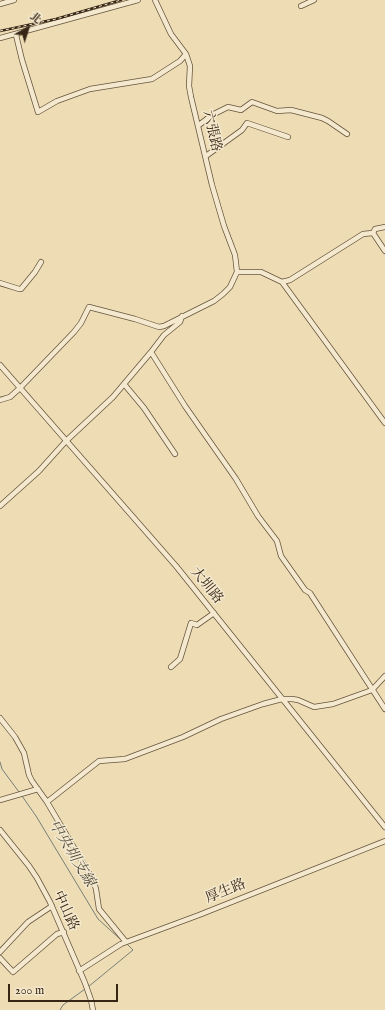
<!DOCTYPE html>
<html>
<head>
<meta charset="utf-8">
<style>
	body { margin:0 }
	#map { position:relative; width:385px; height:1010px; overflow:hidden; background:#eeddb4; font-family:"IM FELL English","Noto Serif TC",serif }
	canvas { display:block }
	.north { position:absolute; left:8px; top:8px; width:40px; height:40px; -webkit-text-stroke:3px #f4e9ce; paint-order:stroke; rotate:39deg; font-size:11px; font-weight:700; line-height:16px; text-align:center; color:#372615 }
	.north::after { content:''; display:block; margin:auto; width:14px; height:18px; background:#372615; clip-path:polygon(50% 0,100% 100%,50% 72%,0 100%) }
	.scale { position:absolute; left:8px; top:984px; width:110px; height:18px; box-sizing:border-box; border:2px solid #372615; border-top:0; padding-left:5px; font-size:12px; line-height:14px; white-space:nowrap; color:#372615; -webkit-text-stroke:3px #f4e9ce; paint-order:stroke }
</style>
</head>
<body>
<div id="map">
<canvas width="385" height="1010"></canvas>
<div class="north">北</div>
<div class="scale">200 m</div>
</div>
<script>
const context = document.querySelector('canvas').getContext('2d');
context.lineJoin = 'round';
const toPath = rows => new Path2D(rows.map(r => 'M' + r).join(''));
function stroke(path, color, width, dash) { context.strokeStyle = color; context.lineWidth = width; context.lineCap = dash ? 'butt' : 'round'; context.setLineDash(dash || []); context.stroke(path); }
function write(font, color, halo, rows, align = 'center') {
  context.font = font + ' "IM FELL English","Noto Serif TC",serif'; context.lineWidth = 3; context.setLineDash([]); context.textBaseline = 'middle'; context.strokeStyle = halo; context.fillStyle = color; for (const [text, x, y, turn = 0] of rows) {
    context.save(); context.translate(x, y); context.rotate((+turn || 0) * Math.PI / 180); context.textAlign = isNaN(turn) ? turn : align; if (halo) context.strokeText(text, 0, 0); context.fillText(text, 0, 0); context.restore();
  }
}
stroke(toPath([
	[0,762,2,769,19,792],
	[22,796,36,816,98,919,120,939],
	[88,987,133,950,126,943],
	[60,1010,63,1005,85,989]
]), '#757f77', 1);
const minor = toPath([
	[0,4,14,0],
	[301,6,314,0],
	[16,35,22,60,38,112,57,101,90,89,152,79,180,61,186,54],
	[0,38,138,0],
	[199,125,212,115,228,107,241,110,252,102,277,111,291,110,322,118,328,121,347,134],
	[206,156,242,130,247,123,288,137],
	[373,233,385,251],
	[237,272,261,272,282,282,385,423],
	[282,282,290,280,363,234,373,233,375,229,385,227],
	[0,283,19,289,21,289,35,272,41,262],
	[151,352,185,406,236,479,258,516,277,541,281,556,305,590,310,593,385,709],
	[0,365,176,566,385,827],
	[124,384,144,408,175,454],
	[0,400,10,397,20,388,74,332,81,323,89,307,135,319,159,327,164,326,214,301,223,294,230,287,237,272,235,255,224,226,212,185,191,97,189,86,190,66,186,54,171,34,155,0],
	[0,506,39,471,66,441,113,397,151,352,164,335,180,322,182,316],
	[171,667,180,659,191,623,197,625,214,613],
	[0,718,15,737,24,753,29,775,32,781,47,802,93,880,96,889,99,909,126,942],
	[0,800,38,789],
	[47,802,99,761,125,759,183,737,221,719,263,704,282,699,292,699,298,700,314,707,333,704,372,690,385,676],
	[0,830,29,866,37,878,50,902,85,983,91,1000,93,1010],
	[0,952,28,922,52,906],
	[0,958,13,972,57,934,64,932],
	[79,971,121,944,199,915,385,841]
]);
stroke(minor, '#65543d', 6);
stroke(minor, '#f4e9ce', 4.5);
const rail = toPath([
	[0,31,56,19,121,0]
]);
stroke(rail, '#372615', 2.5);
stroke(rail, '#f4e9ce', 1, [3]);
write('14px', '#372615', '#f4e9ce', [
	["六張路",211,131,77],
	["大圳路",206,586,51],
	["厚生路",226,892,-22],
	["中山路",65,911,65]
]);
write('italic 15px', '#514b3e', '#f4e9ce', [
	["中央圳支線",71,854,59]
]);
</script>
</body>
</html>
